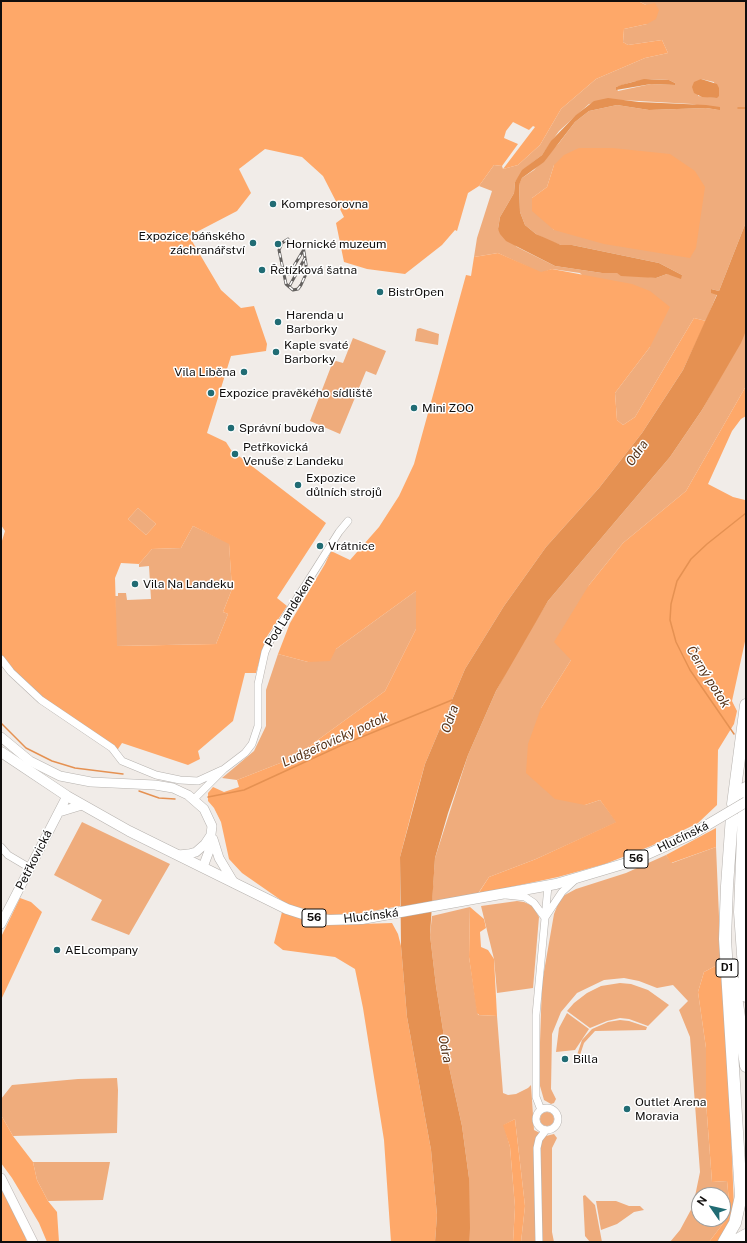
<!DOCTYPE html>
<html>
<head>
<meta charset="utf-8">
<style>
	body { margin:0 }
	#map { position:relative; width:747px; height:1243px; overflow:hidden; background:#f1ece8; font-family:"Public Sans",sans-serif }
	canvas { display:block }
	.frame { position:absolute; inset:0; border:2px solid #100e0d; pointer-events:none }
	.north { position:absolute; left:691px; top:1187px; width:40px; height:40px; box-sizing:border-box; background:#fff; border:1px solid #9f9f9e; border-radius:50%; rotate:304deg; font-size:11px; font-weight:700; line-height:16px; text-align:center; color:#100e0d }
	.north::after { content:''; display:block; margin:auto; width:14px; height:18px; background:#216c74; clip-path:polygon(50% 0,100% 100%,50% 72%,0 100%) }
</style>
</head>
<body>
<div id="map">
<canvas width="747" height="1243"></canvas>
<div class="frame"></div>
<div class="north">N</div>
</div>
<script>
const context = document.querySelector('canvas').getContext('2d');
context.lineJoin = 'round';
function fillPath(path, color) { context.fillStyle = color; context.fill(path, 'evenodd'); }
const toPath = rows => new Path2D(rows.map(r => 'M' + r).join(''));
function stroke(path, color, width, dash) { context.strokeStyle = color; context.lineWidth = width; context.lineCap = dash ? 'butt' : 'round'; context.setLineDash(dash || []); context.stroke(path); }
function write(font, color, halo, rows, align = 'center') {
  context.font = font + ' "Public Sans",sans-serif'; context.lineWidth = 3; context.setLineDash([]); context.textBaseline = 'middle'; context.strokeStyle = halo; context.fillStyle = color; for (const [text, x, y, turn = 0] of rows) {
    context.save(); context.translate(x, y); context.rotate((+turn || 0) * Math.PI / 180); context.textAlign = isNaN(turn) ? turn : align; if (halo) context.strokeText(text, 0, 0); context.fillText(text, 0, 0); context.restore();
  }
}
fillPath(toPath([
	[638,1,746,1,746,222,719,291,711,289,711,290,717,294,706,321,694,318,635,417,623,425,617,420,615,393,650,347,580,273,552,269,541,273,498,253,474,257,477,238,492,191,479,186,494,165,502,166,503,169,518,165,540,145,561,109,596,79,645,58,668,53,662,40,628,45,623,42,624,29,647,24,646,5],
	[651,79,669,80,675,83,675,85,651,84,618,91,616,87,632,82],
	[701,79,714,82,717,98,698,96],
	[621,100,692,104,720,110,706,108,649,110,617,105,589,111,575,122,559,143,534,170,522,178,519,184,520,212,525,225,536,234,549,241,561,245,572,245,659,263,682,275,667,274,656,278,617,273,602,273,555,266,517,247,498,229,500,217,514,193,515,182,528,166,542,155,559,131,589,104],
	[554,165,554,230,532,198,547,187],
	[420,328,439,334,438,345,415,341,417,329],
	[746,331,746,386,686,491,623,543,589,585,571,660,541,708,585,805,600,800,617,822,536,859,489,877,477,895,432,901,435,858,468,755,496,691,518,650,548,601,670,457,702,410],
	[353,338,386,351,376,375,366,371,340,434,310,421,332,364,336,361,343,363],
	[138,508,156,524,146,535,128,519],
	[193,526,229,543,232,589,223,612,228,614,216,644,116,646,115,596,118,596,118,593,126,593,127,600,151,599,149,566,139,567,139,564,152,549,181,548],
	[416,591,416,629,385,691,293,758,237,780,222,778,254,751,266,726,266,690,278,654,308,662,336,649],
	[82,822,170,864,129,935,91,920,102,900,54,875],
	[716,847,721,963,704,972,698,992,706,1048,706,1102,712,1182,727,1181,729,1201,725,1221,709,1242,670,1242,680,1230,693,1206,700,1172,690,1037,679,1010,688,1001,673,985,657,988,639,981,624,978,604,980,577,993,561,1012,552,1034,551,1089,556,1099,554,1103,551,1104,544,1100,540,1086,540,1042,542,983,554,914,558,904,563,896,576,889,626,873,666,855,672,863],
	[699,1195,723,1195,723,1219,699,1219],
	[517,901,524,902,533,906,539,917,533,988,497,993,494,959,481,906],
	[470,907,469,957,478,1015,497,1016,503,1093,508,1095,516,1094,528,1088,531,1085,534,1130,546,1136,554,1134,557,1138,552,1148,552,1232,554,1242,521,1242,525,1206,515,1119,504,1125,510,1147,515,1207,513,1242,469,1242,469,1178,462,1126,448,1062,436,986,430,935,432,916],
	[620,983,631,984,648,990,669,1005,648,1026,629,1019,620,1018,607,1021,590,1028,567,1011,574,1003,587,993,601,986],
	[567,1013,589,1029,575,1050,556,1052,559,1028],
	[620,1020,629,1021,647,1027,646,1030,595,1031,584,1043,580,1055,577,1055,582,1040,592,1029,608,1022],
	[117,1078,118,1090,117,1133,13,1136,1,1115,1,1099,12,1085,78,1079],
	'540 1119a7 7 0 1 1 14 0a7 7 0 1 1-14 0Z',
	[33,1162,110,1162,103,1200,48,1201,37,1180],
	[585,1195,595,1205,602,1242,590,1242,585,1236,583,1196],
	[596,1201,616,1201,629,1206,640,1206,644,1210,634,1212,617,1224,601,1230]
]), '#efac7c');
fillPath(toPath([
	[1,1,638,1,646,5,655,3,659,10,656,19,647,24,624,29,623,42,628,45,662,40,668,53,645,58,596,79,561,109,540,145,518,165,503,169,535,127,533,126,529,130,513,122,506,131,504,138,518,144,502,166,494,165,479,186,468,193,457,231,455,230,442,245,405,274,367,269,344,262,336,223,344,217,323,176,302,157,265,149,239,169,251,193,237,211,189,236,221,290,241,308,254,306,267,344,266,351,231,356,207,433,226,442,231,450,326,523,277,598,287,606,266,638,256,673,245,673,233,721,198,751,200,759,188,765,122,743,116,752,42,699,23,682,1,655,1,544,5,531,1,525],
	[138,508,156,524,146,535,128,519],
	[193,526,229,544,232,589,223,612,228,614,216,644,117,646,115,578,121,563,139,564,152,549,181,548],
	[579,148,612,148,670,154,695,171,705,187,696,248,690,258,604,244,554,230,532,211,532,198,547,187,554,165,564,155],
	[498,253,541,272,552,269,632,284,650,291,670,307,650,347,615,393,617,420,623,425,635,417,694,318,706,321,683,370,642,433,599,488,546,547,504,606,465,669,425,764,414,803,400,857,400,906,345,916,317,914,288,905,242,873,229,859,221,822,214,808,208,801,208,793,213,787,224,792,239,787,237,780,293,758,385,691,416,629,416,591,336,649,330,661,308,662,278,654,290,623,325,564,331,551,350,560,379,527,399,496,414,464,466,275,471,276,474,257],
	[746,386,746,416,741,419,732,431,708,484,733,497,745,500,746,499,746,637,732,701,737,711,734,724,718,750,717,805,698,823,651,846,605,864,558,877,478,894,489,877,536,859,616,822,600,800,585,805,555,799,526,773,528,744,541,708,571,660,554,642,589,585,623,543,686,491],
	[716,828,716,847,671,863,666,855],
	[20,898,31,902,42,912,1,1000,1,937],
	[470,907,484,919,486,928,480,932,481,947,488,950,494,959,497,1016,479,1015,477,1013,469,957],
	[282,912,328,925,392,923,398,934,401,946,407,1017,431,1150,437,1215,435,1242,391,1242,384,1140,363,1008,355,969,335,957,283,950,274,943],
	[721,963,730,1108,734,1208,727,1228,717,1242,709,1242,725,1221,729,1201,727,1181,712,1182,706,1102,706,1048,698,992,704,972],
	[1,1115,13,1136,33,1162,37,1180,48,1201,57,1212,59,1242,47,1242,39,1223,12,1178,1,1163],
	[515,1119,525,1206,521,1242,513,1242,515,1207,510,1147,503,1125],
	[1,1187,17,1213,27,1242,1,1242]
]), '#fea869');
fillPath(toPath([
	[644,79,669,80,675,83,675,85,651,84,616,90,616,87,621,85],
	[701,79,717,84,719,88,719,96,717,98,702,97,694,93,692,87,694,82],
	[608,98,639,102,706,105,720,107,720,110,706,108,649,110,617,105,589,111,575,122,544,162,522,178,519,185,520,212,525,225,536,234,561,245,572,245,659,263,682,275,681,279,667,274,656,278,621,276,617,273,602,273,555,266,506,241,500,234,498,229,500,217,514,193,515,182,522,170,542,155,551,141,576,115,594,101],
	[746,222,746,331,741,343,702,410,670,457,548,601,496,691,468,755,448,813,435,858,430,935,436,986,448,1062,462,1126,469,1178,470,1228,469,1242,435,1242,437,1215,431,1150,407,1017,401,946,400,857,425,764,465,669,504,606,546,547,599,488,642,433,683,370,717,295,711,293,711,289,719,291]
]), '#e59152');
stroke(toPath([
	[738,108,746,108],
	[1,723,26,748,52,761,75,768,123,774],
	[734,734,690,670,676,642,670,620,671,604,677,581,691,559,707,544,746,513],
	[139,791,159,798,175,799],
	[208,797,244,790,342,745,452,700]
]), '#e59152', 1.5);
const street = toPath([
	[1,659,11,672,41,700,112,748,122,761,156,775,180,780,198,781,222,770],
	[194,799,224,769,245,753,252,744,258,726,258,684,265,652,270,641,339,532,348,521],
	[1,847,8,855,30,868],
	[506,895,525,897,534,903,545,918],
	[546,916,562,892,576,879],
	'536 1119a11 11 0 1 1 22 0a11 11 0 1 1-22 0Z',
	[541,1110,536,1097,536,1015,548,886],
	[539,1242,537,1148,539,1139,546,1130]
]);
const secondary = toPath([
	[1,737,30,761,60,776,91,782,155,785,173,788,188,795,204,809,212,826,209,851,203,867],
	[59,812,82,805],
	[213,839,219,858,234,883],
	[178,855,189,854,196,852,205,844,211,835],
	[1,924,67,796],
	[1,1178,33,1242]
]);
const primary = toPath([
	[1,752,67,796,129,831,287,909,312,917,328,920,362,919,556,884,630,862,692,834]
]);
const highway = toPath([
	[745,796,746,788],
	[733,804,746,705],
	[744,809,740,912,746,996],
	[734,982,746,1066],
	[724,1242,735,1223,741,1196,725,939,727,886,732,816],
	[734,1242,746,1235]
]);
stroke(street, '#b6b2ae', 8);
stroke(secondary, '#b6b2ae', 10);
stroke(primary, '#b6b2ae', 11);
stroke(highway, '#b6b2ae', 13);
stroke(street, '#fff', 7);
stroke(secondary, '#fff', 9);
stroke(primary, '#fff', 10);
stroke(highway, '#fff', 12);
const rail = toPath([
	[288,239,282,243,279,250,286,284,293,290,298,289,301,285,306,274,306,264,303,246],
	[289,274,303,251],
	[290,285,305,258]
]);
stroke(rail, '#64615f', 3);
stroke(rail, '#fff', 1.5, [4.5]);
const primaryBridge = toPath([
	[692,834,746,802]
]);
stroke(primaryBridge, '#b6b2ae', 11, []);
stroke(primaryBridge, '#fff', 10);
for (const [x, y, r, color] of [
	[273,204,4,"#216c74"],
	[253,243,4,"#216c74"],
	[278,244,4,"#216c74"],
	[262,270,4,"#216c74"],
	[380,292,4,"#216c74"],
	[278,322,4,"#216c74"],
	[276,352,4,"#216c74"],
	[244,372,4,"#216c74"],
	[211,393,4,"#216c74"],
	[414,408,4,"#216c74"],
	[231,428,4,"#216c74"],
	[235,454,4,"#216c74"],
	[298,485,4,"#216c74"],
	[320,546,4,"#216c74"],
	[135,584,4,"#216c74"],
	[57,950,4,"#216c74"],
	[565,1059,4,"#216c74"],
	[627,1109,4,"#216c74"]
]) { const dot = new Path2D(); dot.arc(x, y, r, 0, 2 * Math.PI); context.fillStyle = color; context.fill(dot); stroke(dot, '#fff', 1.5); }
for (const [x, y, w] of [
	[636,859,24],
	[314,918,24],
	[727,968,22]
]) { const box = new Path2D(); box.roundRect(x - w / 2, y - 9, w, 18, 3); context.fillStyle = '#fff'; context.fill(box); stroke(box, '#100e0d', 1); }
write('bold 11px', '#100e0d', null, [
	["56",636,859],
	["56",314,918],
	["D1",727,968]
]);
write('12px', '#100e0d', '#fff', [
	["Kompresorovna",281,204],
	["Expozice báňského",245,236,"right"],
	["záchranářství",245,250,"right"],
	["Hornické muzeum",286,244],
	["Řetízková šatna",270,270],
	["BistrOpen",388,292],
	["Harenda u",286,315],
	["Barborky",286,329],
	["Kaple svaté",284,345],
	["Barborky",284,359],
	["Vila Liběna",236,372,"right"],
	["Expozice pravěkého sídliště",219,393],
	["Mini ZOO",422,408],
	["Správní budova",239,428],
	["Petřkovická",243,447],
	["Venuše z Landeku",243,461],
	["Expozice",306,478],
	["důlních strojů",306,492],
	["Vrátnice",328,546],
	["Vila Na Landeku",143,584],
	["AELcompany",65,950],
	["Billa",573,1059],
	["Outlet Arena",635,1102],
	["Moravia",635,1116]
], 'left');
write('12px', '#100e0d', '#fff', [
	["Pod Landekem",290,611,-58],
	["Hlučínská",683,837,-26],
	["Petřkovická",34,860,-63],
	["Hlučínská",371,916,-7]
]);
write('italic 13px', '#563319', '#fff', [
	["Odra",637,453,-55],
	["Černý potok",708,677,58],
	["Odra",450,719,-71],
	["Ludgeřovický potok",335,740,-24],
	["Odra",445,1049,79]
]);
</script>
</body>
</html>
